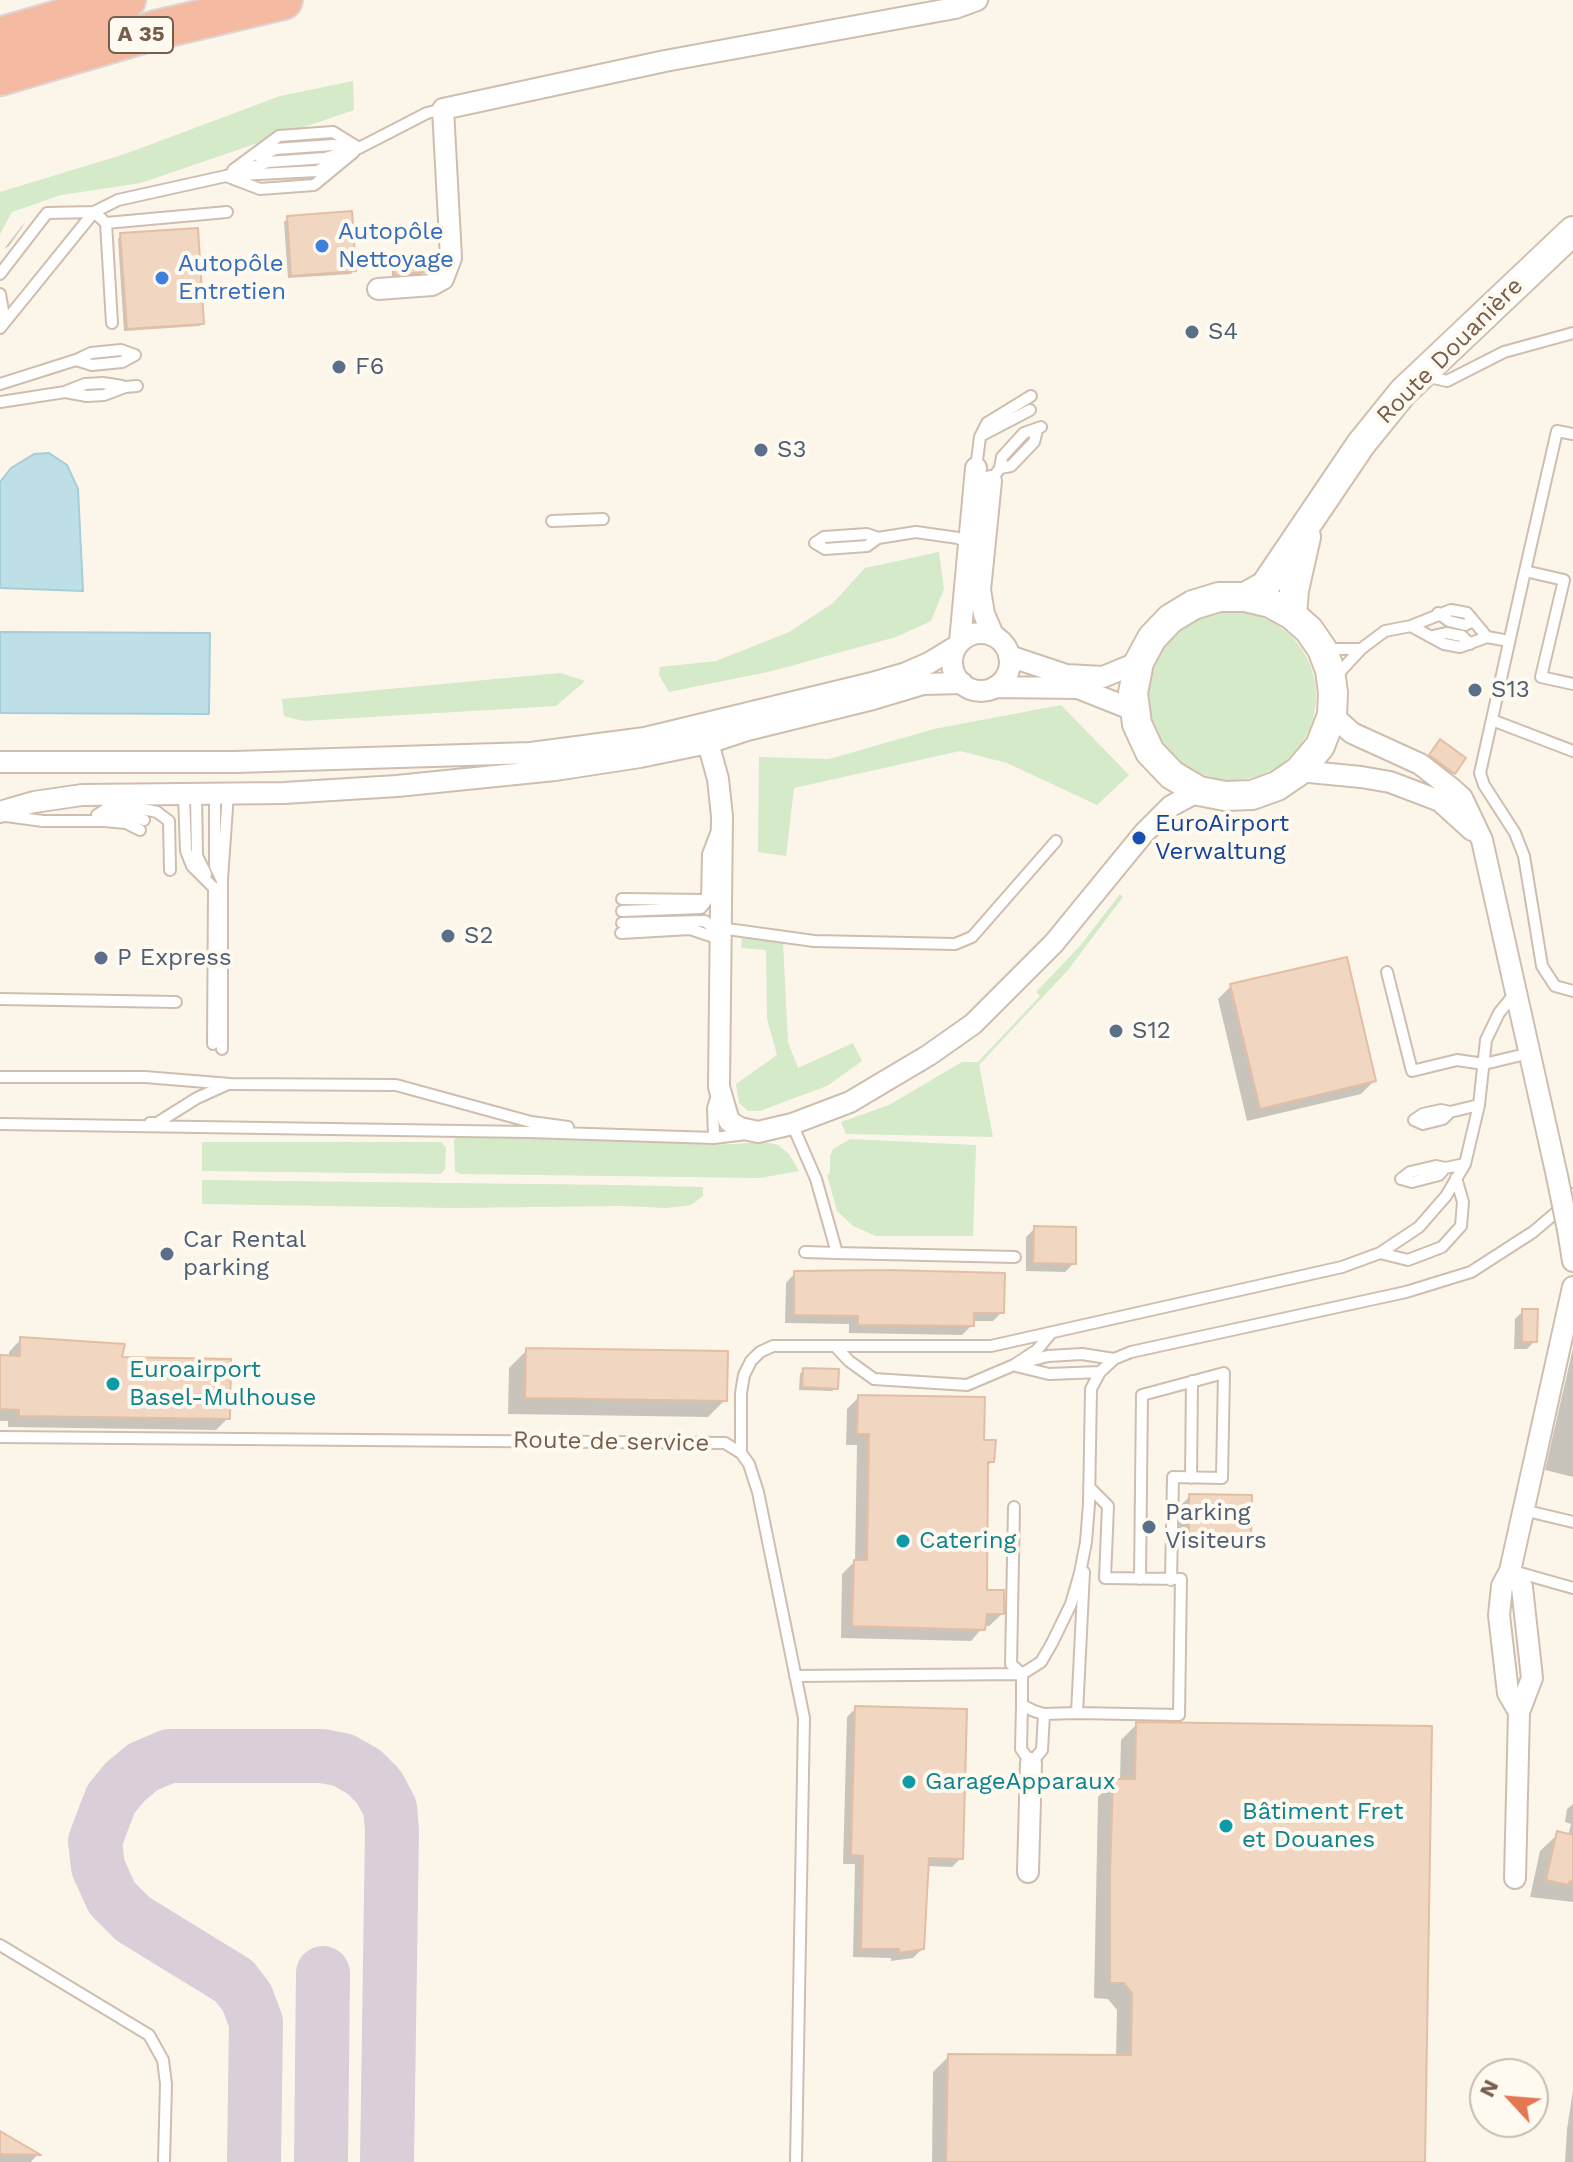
<!DOCTYPE html>
<html>
<head>
<meta charset="utf-8">
<style>
	body { margin:0 }
	#map { position:relative; width:1573px; height:2162px; overflow:hidden; background:#fcf6ea; font-family:"Work Sans",sans-serif }
	canvas { display:block }
	.north { position:absolute; left:1469px; top:2058px; width:80px; height:80px; box-sizing:border-box; background:#fffaf0; border:2px solid #c9bbaf; border-radius:50%; rotate:296deg; font-size:22px; font-weight:700; line-height:32px; text-align:center; color:#775d4d }
	.north::after { content:''; display:block; margin:auto; width:28px; height:36px; background:#e37752; clip-path:polygon(50% 0,100% 100%,50% 72%,0 100%) }
</style>
</head>
<body>
<div id="map">
<canvas width="1573" height="2162"></canvas>
<div class="north">N</div>
</div>
<script>
const context = document.querySelector('canvas').getContext('2d');
context.lineJoin = 'round';
function fillPath(path, color) { context.fillStyle = color; context.fill(path, 'evenodd'); }
const toPath = rows => new Path2D(rows.map(r => 'M' + r).join(''));
function stroke(path, color, width, dash) { context.strokeStyle = color; context.lineWidth = width; context.lineCap = dash ? 'butt' : 'round'; context.setLineDash(dash || []); context.stroke(path); }
function write(font, color, halo, rows, align = 'center') {
  context.font = font + ' "Work Sans",sans-serif'; context.lineWidth = 8; context.setLineDash([]); context.textBaseline = 'middle'; context.strokeStyle = halo; context.fillStyle = color; for (const [text, x, y, turn = 0] of rows) {
    context.save(); context.translate(x, y); context.rotate((+turn || 0) * Math.PI / 180); context.textAlign = isNaN(turn) ? turn : align; if (halo) context.strokeText(text, 0, 0); context.fillText(text, 0, 0); context.restore();
  }
}
fillPath(toPath([
	[353,81,354,110,141,183,61,195,12,212,0,234,0,192,125,154,280,96],
	[939,552,944,589,931,621,896,637,772,671,669,692,659,675,660,667,716,661,789,632,833,603,865,568],
	'1148 696a84 84 0 1 1 168 0a84 84 0 1 1-168 0Z',
	[560,673,585,681,556,706,303,721,284,716,282,699],
	[1061,705,1129,775,1097,805,1007,763,960,751,794,788,786,856,758,852,759,757,829,759,934,729],
	[1120,894,1123,897,1068,970,979,1065,993,1137,846,1134,841,1122,889,1105,962,1062,978,1062,1040,996,1036,992,1080,946],
	[742,936,783,942,788,1042,798,1068,853,1043,862,1061,827,1086,760,1111,748,1111,739,1103,736,1084,777,1055,767,1019,766,950,741,948],
	[457,1134,716,1145,764,1142,778,1145,789,1154,799,1171,760,1178,460,1174,455,1171,454,1141],
	[850,1139,976,1145,973,1236,876,1236,853,1226,837,1211,827,1175,830,1173,830,1156,833,1149],
	[202,1142,441,1142,446,1147,445,1169,441,1174,202,1171],
	[202,1180,618,1185,703,1187,703,1196,691,1205,666,1208,621,1206,454,1208,202,1204]
]), '#d4eac8');
const water = toPath([
	[49,453,67,465,78,489,83,591,0,588,0,482,11,468,34,454,49,453],
	[0,632,210,633,209,714,0,713,0,632]
]);
fillPath(water, '#bedfe6');
stroke(water, '#a4ced8', 2);
fillPath(toPath([
	[288,218,354,270,351,274,288,278,284,222],
	[25,223,9,246,4,249,22,226],
	[121,235,202,323,199,326,124,331,118,239],
	[395,263,423,272,420,275,392,277,392,267],
	[1440,742,1453,773,1445,781,1422,764],
	[1231,986,1374,1081,1361,1094,1247,1121,1218,999],
	[1035,1228,1074,1263,1065,1272,1026,1271,1026,1237],
	[795,1273,1002,1312,993,1321,972,1321,972,1325,962,1335,849,1333,849,1324,785,1323,786,1283],
	[1523,1311,1535,1341,1527,1349,1514,1349,1515,1319],
	[21,1339,119,1359,228,1418,216,1430,8,1427,8,1421,0,1421,0,1357,9,1357,9,1352],
	[1573,1348,1573,1477,1545,1470],
	[527,1350,725,1400,708,1417,508,1414,509,1368],
	[803,1370,836,1388,832,1391,799,1390,800,1374],
	[859,1397,982,1442,992,1461,986,1468,985,1592,1002,1614,989,1626,984,1626,971,1641,841,1638,842,1574,855,1561,857,1445,846,1445,847,1409],
	[1190,1496,1249,1536,1236,1549,1177,1548,1177,1509],
	[856,1708,961,1858,952,1867,927,1866,922,1949,913,1958,891,1961,891,1958,853,1957,855,1864,843,1864,847,1717],
	[1137,1724,1423,2162,932,2162,933,2072,949,2056,1116,2057,1117,2010,1108,1999,1094,1998,1098,1797,1114,1781,1120,1781,1121,1740],
	[1573,1804,1573,1902,1530,1897,1540,1851,1558,1834,1568,1836,1571,1824,1565,1822,1567,1809],
	[1573,2090,1573,2162,1565,2162,1567,2129],
	[0,2133,37,2155,31,2162,0,2162]
]), '#0003');
stroke(toPath([
	[254,2162,256,2022,247,1998,234,1981,133,1919,112,1898,98,1867,95,1841,111,1799,125,1782,143,1767,169,1756,322,1756,343,1760,364,1772,379,1787,390,1808,392,1830,387,2162],
	[321,2162,323,1973]
]), '#daced8', 54);
const building = toPath([
	[352,211,356,271,291,276,287,216,352,211],
	[198,228,204,324,127,329,120,233,198,228],
	[425,259,425,272,395,275,394,261,425,259],
	[1440,739,1466,758,1455,774,1429,755,1440,739],
	[1347,957,1376,1081,1260,1109,1230,984,1347,957],
	[1034,1226,1076,1227,1076,1264,1033,1263,1034,1226],
	[888,1270,1005,1273,1004,1313,974,1313,974,1326,858,1325,858,1316,794,1315,794,1271,888,1270],
	[1522,1309,1538,1309,1537,1342,1522,1342,1522,1309],
	[20,1337,125,1344,122,1357,231,1359,230,1419,19,1416,19,1410,0,1409,0,1355,20,1356,20,1337],
	[526,1348,728,1351,727,1401,525,1398,526,1348],
	[803,1368,839,1369,838,1389,802,1387,803,1368],
	[858,1395,985,1397,984,1440,996,1440,994,1462,988,1462,987,1590,1004,1590,1004,1614,987,1614,985,1630,852,1626,854,1560,867,1560,869,1434,857,1434,858,1395],
	[1189,1494,1252,1495,1251,1537,1189,1536,1189,1494],
	[855,1706,967,1709,963,1859,929,1858,924,1949,899,1953,899,1949,861,1949,863,1856,851,1855,855,1706],
	[1136,1722,1432,1726,1425,2162,946,2162,948,2054,1131,2055,1132,1993,1124,1983,1110,1983,1110,1874,1113,1779,1135,1779,1136,1722],
	[1557,1831,1573,1835,1573,1882,1570,1881,1568,1885,1546,1880,1557,1831],
	[0,2131,41,2155,0,2154,0,2131]
]);
fillPath(building, '#f1d6c2');
stroke(building, '#e4bea2', 2);
const service = toPath([
	[260,157,275,149,333,145,353,148],
	[233,170,279,136,333,132,359,148],
	[239,175,317,171,333,163],
	[226,176,260,189,314,185,354,152],
	[106,223,227,212],
	[0,274,47,213,94,212,106,223,112,323],
	[0,294,5,322],
	[0,328,94,212,118,200,226,176,268,162,325,158,359,148,427,113,443,109],
	[76,360,91,353,121,350,135,355],
	[1425,376,1447,381,1504,352,1573,333],
	[0,384,76,360,92,365,122,362,135,355],
	[67,391,85,384,103,383,122,386],
	[0,402,65,392,87,396,104,395,125,387,137,386],
	[982,435,1030,410],
	[976,468,980,437,987,423,1031,396],
	[1000,468,1011,466,1034,442,1037,430],
	[991,481,1000,468,1002,457,1024,433,1041,427],
	[552,521,603,519],
	[815,543,825,549,867,546,878,538,916,532,958,538,968,543],
	[815,543,824,537,867,534,878,538],
	[1525,571,1557,431,1573,434],
	[1438,613,1449,621,1465,625,1473,621],
	[1433,636,1446,633,1462,636,1470,644],
	[1487,637,1467,613,1451,610,1411,626,1444,644,1460,647,1487,637,1509,641],
	[1326,649,1361,649,1336,676],
	[1361,649,1385,631,1411,626],
	[1573,684,1541,677,1564,580,1525,571,1480,773,1484,785,1515,833,1524,856,1542,966,1555,986,1573,991],
	[1492,720,1573,751],
	[196,794,197,856,206,874],
	[215,794,215,866,222,881,222,1049],
	[184,795,186,851,192,866,214,888,213,1044],
	[97,815,108,808,129,806,157,812,169,821,170,870],
	[103,815,127,814,144,820],
	[6,816,43,821,104,821,126,823,140,830],
	[222,879,228,794],
	[622,899,707,900,708,854,716,833],
	[622,911,701,908,707,900],
	[622,923,705,921,719,933],
	[720,928,814,941,955,944,972,937,1056,841],
	[621,933,690,929,720,939],
	[1387,972,1412,1071,1457,1060,1484,1064,1530,1053],
	[0,999,176,1002],
	[0,1077,145,1077,230,1084,396,1085,531,1122,568,1127],
	[1414,1120,1423,1114,1441,1110,1450,1112,1479,1105],
	[1414,1120,1423,1124,1443,1119,1450,1112],
	[150,1123,157,1123,197,1098,228,1084],
	[0,1124,528,1132,714,1138,746,1134],
	[792,1124,816,1179,837,1253,1015,1257],
	[714,1138,713,1108,718,1092],
	[1401,1179,1410,1172,1436,1166,1445,1168,1465,1164],
	[1401,1179,1412,1182,1439,1175,1445,1168],
	[805,1252,837,1253],
	[1380,1253,1408,1260,1442,1247,1461,1226,1463,1202,1456,1178],
	[836,1347,849,1361,874,1379,967,1385,1014,1365,1037,1350,1051,1333],
	[1025,1362,1048,1356,1082,1354,1114,1359],
	[1016,1366,1049,1374,1100,1372],
	[0,1437,725,1443,741,1453,749,1464,758,1492,804,1718,796,2162],
	[741,1453,741,1393,744,1375,751,1361,760,1352,773,1346,991,1346,1342,1267,1380,1253,1419,1227,1446,1196,1465,1164,1479,1105,1486,1040,1499,1013,1516,992],
	[1191,1478,1192,1381],
	[1014,1507,1011,1664,1022,1674,1022,1705,1034,1711,1044,1714,1077,1713,1084,1572],
	[1523,1510,1573,1522],
	[1513,1571,1573,1588],
	[1140,1579,1142,1395,1224,1373,1222,1478,1173,1477,1171,1580],
	[795,1676,1022,1674,1041,1662,1052,1643,1071,1604,1080,1573,1086,1542,1089,1504,1091,1389,1100,1372,1114,1359,1131,1352,1406,1292,1471,1272,1533,1232,1566,1204,1573,1194],
	[1022,1705,1021,1749,1031,1763,1042,1750,1044,1714],
	[1077,1713,1179,1715,1181,1579,1105,1578,1108,1506,1089,1487],
	[0,1945,149,2035,163,2060,166,2084,164,2162]
]);
const minor = toPath([
	[378,289,432,285,443,279,451,258,443,109,665,61,955,8,977,0],
	[991,481,980,590,984,614,993,635],
	'952 662a29 29 0 1 1 58 0a29 29 0 1 1-58 0Z',
	[960,642,976,468],
	[1009,656,1066,675,1103,677,1139,662],
	[995,687,1078,688,1136,711],
	[1332,715,1352,733,1420,764,1451,788,1462,798,1482,840,1557,1176],
	[708,743,718,779,722,816,719,1087,729,1121,740,1128,758,1132,792,1124,850,1102,929,1055,973,1024,1054,943,1144,833,1171,806,1199,791],
	[0,762,235,762,531,753,645,738,872,683,906,673,929,663,957,646],
	[1299,771,1361,777,1390,782,1440,801,1472,830],
	[0,812,34,802,82,795,284,793,397,786,555,770,640,757,708,743,747,730,873,699,923,684,962,683],
	[1568,1230,1573,1261],
	[1510,1571,1522,1587,1532,1678,1519,1712,1508,1693,1499,1615,1502,1586,1510,1571,1573,1287],
	[1028,1872,1031,1763],
	[1515,1878,1519,1712]
]);
const secondary = toPath([
	[1245,597,1270,603,1292,615,1309,630,1322,649,1330,670,1333,693,1332,715,1320,746,1299,771,1277,786,1252,795,1225,796,1199,791,1172,775,1150,752,1137,724,1133,693,1139,662,1152,638,1170,619,1193,605,1219,597,1245,597,1265,586,1361,444,1403,392,1573,231],
	[1292,615,1294,590,1306,537]
]);
const motorway = toPath([
	[0,37,126,0],
	[0,76,156,30,283,0]
]);
stroke(service, '#cfbeaf', 14);
stroke(minor, '#cfbeaf', 24);
stroke(secondary, '#d1bfad', 32);
stroke(motorway, '#dcd5d1', 42);
stroke(service, '#fff', 10);
stroke(minor, '#fff', 20);
stroke(secondary, '#fff', 28);
stroke(motorway, '#f5bba2', 38);
const minorBridge = toPath([
	[1557,1176,1568,1230]
]);
stroke(minorBridge, '#cfbeaf', 24, []);
stroke(minorBridge, '#fff', 20);
for (const [x, y, r, color] of [
	[322,246,8,"#3f7fe0"],
	[162,278,8,"#3f7fe0"],
	[1192,332,8,"#5c6f8a"],
	[339,367,8,"#5c6f8a"],
	[761,450,8,"#5c6f8a"],
	[1475,690,8,"#5c6f8a"],
	[1139,838,8,"#1a4fb4"],
	[448,936,8,"#5c6f8a"],
	[101,958,8,"#5c6f8a"],
	[1116,1031,8,"#5c6f8a"],
	[167,1254,8,"#5c6f8a"],
	[113,1384,8,"#0f9aa8"],
	[1149,1527,8,"#5c6f8a"],
	[903,1541,8,"#0f9aa8"],
	[909,1782,8,"#0f9aa8"],
	[1226,1826,8,"#0f9aa8"]
]) { const dot = new Path2D(); dot.arc(x, y, r, 0, 2 * Math.PI); context.fillStyle = color; context.fill(dot); stroke(dot, '#fffaf0', 3); }
for (const [x, y, w] of [
	[141,35,64]
]) { const box = new Path2D(); box.roundRect(x - w / 2, y - 18, w, 36, 6); context.fillStyle = '#fffaf0'; context.fill(box); stroke(box, '#775d4d', 2); }
write('bold 22px', '#775d4d', null, [
	["A 35",141,35]
]);
write('24px', '#366cbe', '#fffaf0', [
	["Autopôle",338,232],
	["Nettoyage",338,260],
	["Autopôle",178,264],
	["Entretien",178,292]
], 'left');
write('24px', '#4e5e75', '#fffaf0', [
	["S4",1208,332],
	["F6",355,367],
	["S3",777,450],
	["S13",1491,690],
	["S2",464,936],
	["P Express",117,958],
	["S12",1132,1031],
	["Car Rental",183,1240],
	["parking",183,1268],
	["Parking",1165,1513],
	["Visiteurs",1165,1541]
], 'left');
write('24px', '#775d4d', '#fffaf0', [
	["Route Douanière",1450,351,-45],
	["Route de service",611,1442,1]
]);
write('24px', '#164399', '#fffaf0', [
	["EuroAirport",1155,824],
	["Verwaltung",1155,852]
], 'left');
write('24px', '#0d838f', '#fffaf0', [
	["Euroairport",129,1370],
	["Basel-Mulhouse",129,1398],
	["Catering",919,1541],
	["GarageApparaux",925,1782],
	["Bâtiment Fret",1242,1812],
	["et Douanes",1242,1840]
], 'left');
</script>
</body>
</html>
